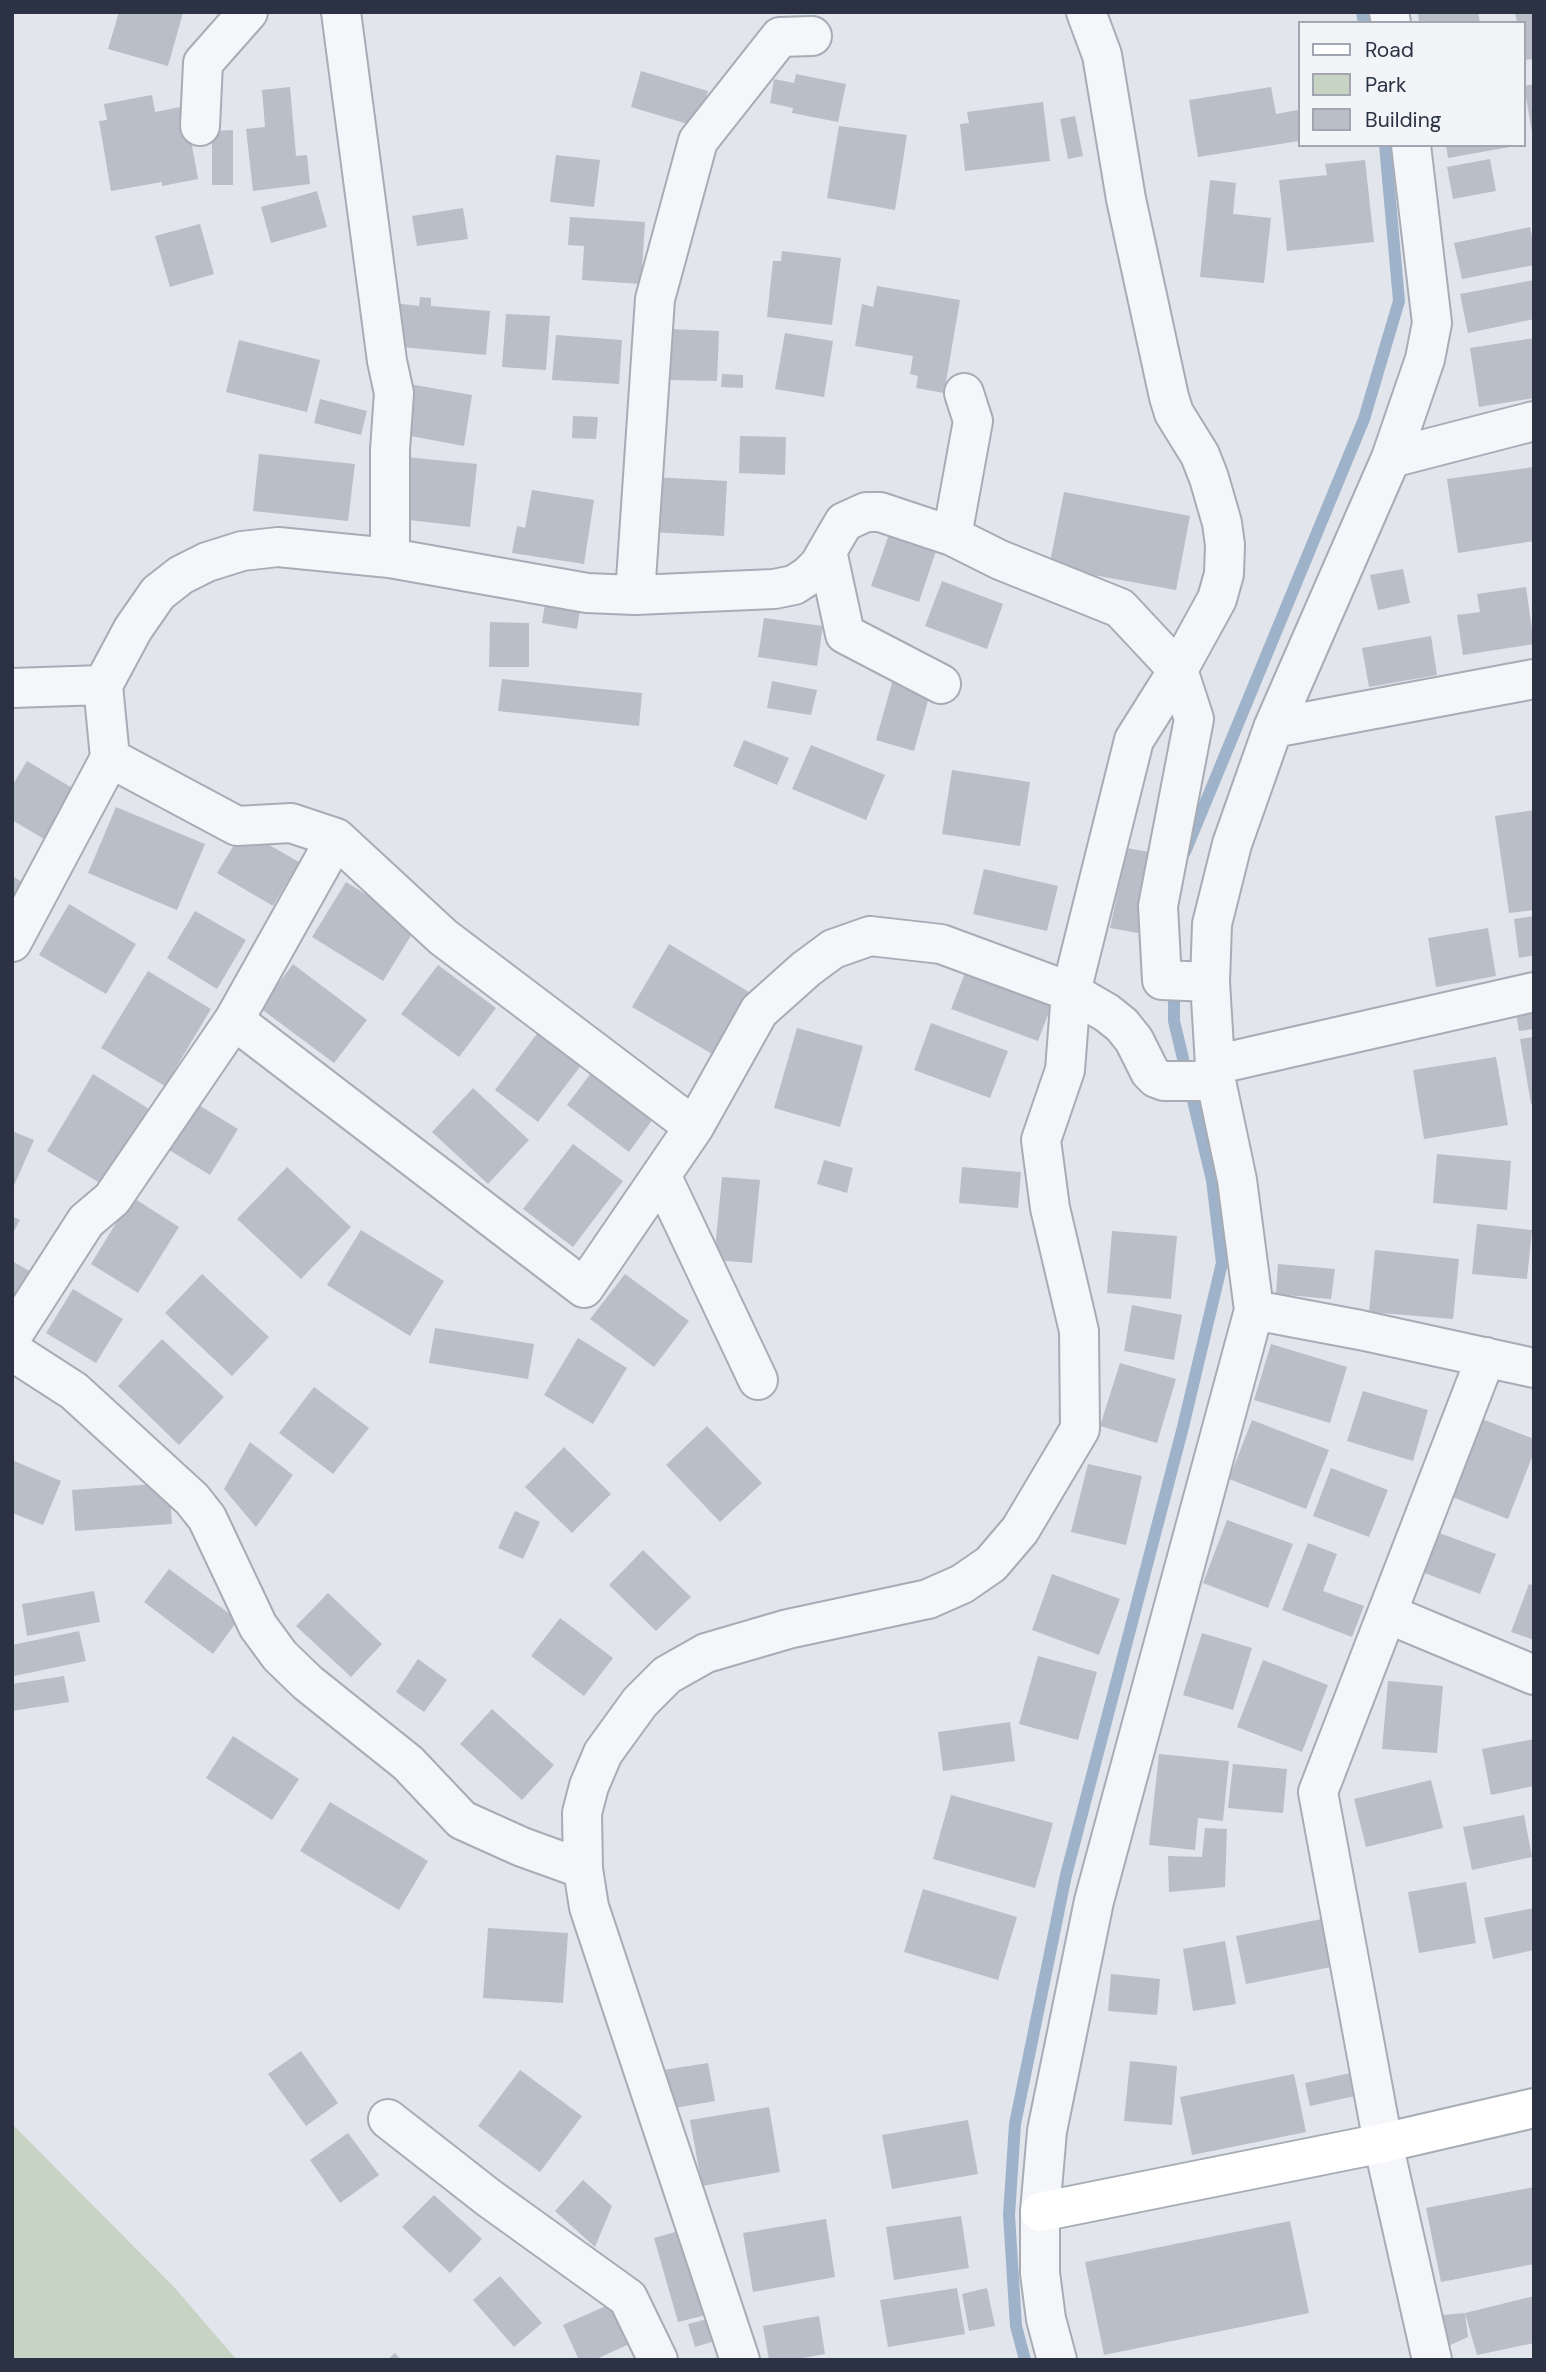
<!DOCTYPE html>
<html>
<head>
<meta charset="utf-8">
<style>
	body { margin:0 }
	#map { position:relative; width:1546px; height:2372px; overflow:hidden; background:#e2e5eb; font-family:"DM Sans",sans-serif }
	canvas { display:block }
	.frame { position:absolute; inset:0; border:14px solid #2a3243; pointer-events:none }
	.legend { position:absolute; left:1298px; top:21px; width:228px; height:126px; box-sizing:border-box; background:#f2f4f8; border:2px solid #a2a6b0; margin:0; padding:9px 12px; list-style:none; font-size:21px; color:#2a3243 }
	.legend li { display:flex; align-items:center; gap:14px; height:35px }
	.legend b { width:35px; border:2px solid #a2a6b0 }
</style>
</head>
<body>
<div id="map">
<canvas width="1546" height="2372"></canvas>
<div class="frame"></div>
<ul class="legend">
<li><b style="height:9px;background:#fff"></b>Road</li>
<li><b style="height:19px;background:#c7d4c4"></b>Park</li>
<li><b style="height:19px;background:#babec8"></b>Building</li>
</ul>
</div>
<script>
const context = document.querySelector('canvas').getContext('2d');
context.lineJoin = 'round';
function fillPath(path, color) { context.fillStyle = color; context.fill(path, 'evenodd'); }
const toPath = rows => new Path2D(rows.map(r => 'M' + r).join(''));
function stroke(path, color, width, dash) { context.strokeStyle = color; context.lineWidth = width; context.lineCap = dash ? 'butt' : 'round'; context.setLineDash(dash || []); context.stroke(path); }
fillPath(toPath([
	[12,2124,174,2287,237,2360,12,2360]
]), '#c7d4c4');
stroke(toPath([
	[1362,12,1364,23],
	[1185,852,1364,419,1399,301,1385,145],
	[1025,2360,1016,2326,1009,2215,1015,2124,1066,1875,1183,1427,1222,1263,1212,1180,1174,1021,1174,985]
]), '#9eb2ca', 12);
fillPath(toPath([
	[119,12,183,13,168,66,108,49],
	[1418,12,1478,12,1480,23,1419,23],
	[1515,12,1534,12,1534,59,1523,60,1523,23,1517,23],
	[641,71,708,91,698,127,631,107],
	[796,74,846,84,838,122,792,113,793,108,770,103,774,79,794,83],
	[1534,84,1534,132,1532,132,1524,86],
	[290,87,296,156,307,155,310,184,253,191,246,129,265,127,262,90],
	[1271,87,1276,114,1298,110,1299,141,1198,157,1189,100],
	[152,95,155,112,185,106,198,179,162,186,162,182,111,191,99,121,107,120,104,104],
	[1043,102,1050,161,965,171,960,124,969,123,967,112],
	[1075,116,1083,156,1068,159,1060,119],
	[839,126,907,135,895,210,827,198],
	[233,130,233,185,212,185,212,131],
	[1446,145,1510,145,1510,147,1448,158],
	[556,155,600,160,594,207,550,202],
	[1490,159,1496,191,1453,199,1447,167],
	[1365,160,1374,242,1287,251,1279,180,1327,175,1325,164],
	[1210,180,1236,183,1233,214,1271,218,1264,283,1200,277],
	[317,191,327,227,271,243,261,207],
	[463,208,468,239,417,246,412,216],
	[570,217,645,222,641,284,582,280,584,246,568,245],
	[200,224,214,274,170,287,155,236],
	[1530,227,1534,247,1534,265,1462,279,1454,243],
	[782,251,841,258,832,325,767,317,773,261,781,261],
	[1534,280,1534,319,1468,333,1460,294],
	[877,286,960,300,944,393,916,388,918,376,910,374,913,356,855,346,862,304,873,307],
	[420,297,431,298,431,306,490,311,486,355,391,346,394,303,419,306],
	[506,314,550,316,546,370,502,367],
	[671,329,719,331,717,381,669,380],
	[785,333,833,341,824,397,775,389],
	[556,335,622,340,619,384,552,380],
	[1534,338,1534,398,1479,407,1470,348],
	[239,340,320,360,307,412,226,392],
	[722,374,743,375,743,388,721,387],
	[409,384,472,395,464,446,400,434],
	[320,399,367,411,361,435,314,423],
	[573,416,598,417,596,439,572,438],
	[740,436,786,437,785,475,739,473],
	[259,454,355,464,348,521,253,511],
	[406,457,477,464,470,527,400,519],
	[1534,467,1534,541,1458,553,1447,479],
	[653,477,727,481,724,536,650,532],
	[532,490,594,500,584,564,512,553,517,526,525,528],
	[1064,492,1190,516,1176,590,1049,567],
	[894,520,941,536,919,602,871,586],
	[1403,569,1410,603,1378,610,1370,575],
	[942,581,1003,604,987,649,925,626],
	[1526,587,1534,644,1463,655,1457,615,1480,612,1477,594],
	[546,598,581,604,577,629,542,623],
	[764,618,823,626,817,666,758,657],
	[490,622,529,623,529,667,489,667],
	[1431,636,1437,675,1369,687,1362,648],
	[502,679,642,693,639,726,498,711],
	[893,679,931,690,914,751,876,740],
	[772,681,817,690,811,715,767,708],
	[744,740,789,758,777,785,733,766],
	[811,745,885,775,866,820,792,789],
	[27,761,79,792,49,842,12,820,12,786],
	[952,770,1030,782,1020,846,942,834],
	[116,807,205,844,177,910,88,873],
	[1534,810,1534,910,1509,913,1495,816],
	[243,830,299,862,273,906,217,873],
	[1127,848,1154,853,1138,933,1110,928],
	[984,869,1058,886,1047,931,973,914],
	[12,876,34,889,12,926],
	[346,882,417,926,383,981,312,937],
	[69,904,136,944,106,994,39,955],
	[195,911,246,940,217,989,167,958],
	[1534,916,1534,955,1519,958,1514,919],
	[1488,928,1496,976,1436,987,1428,938],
	[669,944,749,992,712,1054,632,1007],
	[293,964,367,1020,334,1063,260,1008],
	[438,965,496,1008,459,1057,401,1014],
	[148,971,211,1009,165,1086,101,1048],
	[965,973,1052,1004,1038,1041,951,1009],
	[1534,1003,1534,1029,1519,1031,1515,1006],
	[545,1023,589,1055,538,1122,495,1090],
	[931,1023,1008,1051,990,1098,914,1070],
	[797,1028,863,1046,840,1127,774,1108],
	[1534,1037,1534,1104,1531,1104,1520,1039],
	[1496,1057,1508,1125,1424,1139,1413,1070],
	[591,1073,653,1119,629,1152,567,1105],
	[93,1074,149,1109,103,1185,47,1151],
	[473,1088,529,1140,488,1184,432,1132],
	[194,1102,238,1129,210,1175,166,1148],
	[12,1131,34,1140,12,1190],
	[573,1144,623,1181,573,1247,523,1209],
	[1437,1154,1511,1161,1507,1210,1433,1203],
	[824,1160,853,1168,847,1193,817,1184],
	[287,1167,351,1227,301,1279,237,1219],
	[962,1167,1021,1172,1018,1208,959,1203],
	[722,1177,760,1180,752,1263,714,1260],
	[132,1197,179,1227,138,1293,91,1264],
	[12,1216,20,1220,12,1235],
	[1477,1224,1532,1230,1527,1279,1472,1274],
	[361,1230,444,1281,410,1336,327,1285],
	[1112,1231,1177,1236,1171,1299,1107,1293],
	[1375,1250,1459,1259,1453,1319,1369,1312],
	[12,1261,33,1273,12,1307],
	[1278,1264,1335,1269,1331,1299,1276,1294],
	[202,1274,269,1337,232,1376,165,1313],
	[625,1274,689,1321,654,1367,590,1319],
	[73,1289,123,1319,96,1363,46,1333],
	[1132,1305,1182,1315,1174,1360,1124,1351],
	[435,1328,534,1344,528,1379,429,1363],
	[578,1338,627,1368,593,1424,544,1395],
	[162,1339,224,1397,179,1445,118,1386],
	[1271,1344,1347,1367,1330,1423,1254,1400],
	[1120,1363,1176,1379,1157,1443,1100,1426],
	[314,1387,369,1428,333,1474,279,1433],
	[1363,1391,1428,1410,1413,1461,1347,1441],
	[1482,1419,1534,1439,1534,1452,1508,1519,1452,1497],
	[1252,1420,1329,1450,1306,1509,1229,1479],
	[707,1426,762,1483,720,1522,666,1465],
	[250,1442,293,1475,256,1527,224,1489],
	[564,1447,611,1494,572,1533,525,1487],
	[12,1460,61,1481,43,1525,12,1513],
	[1088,1464,1142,1476,1126,1545,1071,1532],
	[1331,1468,1388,1490,1369,1537,1313,1516],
	[169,1483,172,1524,75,1531,72,1490],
	[515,1511,540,1522,523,1559,498,1548],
	[1227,1520,1293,1544,1268,1608,1203,1583],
	[1434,1531,1496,1554,1480,1594,1419,1571],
	[1308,1543,1337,1554,1323,1591,1364,1606,1352,1637,1282,1610],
	[643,1550,691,1597,656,1631,609,1585],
	[169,1569,238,1620,213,1654,144,1602],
	[1052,1574,1120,1599,1099,1655,1032,1630],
	[1529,1584,1534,1586,1534,1640,1511,1632],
	[94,1591,100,1622,27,1636,22,1604],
	[328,1593,382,1644,351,1677,296,1626],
	[560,1618,613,1658,584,1696,531,1656],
	[79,1631,86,1661,14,1676,12,1645],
	[1202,1633,1252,1648,1233,1710,1183,1695],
	[1038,1656,1097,1672,1078,1740,1019,1724],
	[418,1659,447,1680,424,1712,396,1692],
	[1263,1660,1328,1685,1302,1752,1237,1727],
	[64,1676,69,1702,12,1711,12,1684],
	[1388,1681,1443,1686,1437,1753,1382,1749],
	[492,1709,554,1765,522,1800,460,1744],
	[1010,1722,1015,1761,943,1771,938,1732],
	[233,1736,299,1779,272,1820,206,1778],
	[1534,1739,1534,1786,1491,1795,1482,1749],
	[1159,1754,1229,1761,1223,1821,1198,1818,1195,1850,1149,1845],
	[1233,1764,1287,1769,1283,1813,1228,1808],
	[1431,1780,1443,1828,1366,1847,1354,1799],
	[951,1795,1053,1823,1035,1888,933,1859],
	[330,1802,428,1861,399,1910,300,1851],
	[1524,1815,1532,1857,1472,1870,1463,1827],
	[1205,1828,1227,1829,1225,1887,1169,1892,1168,1856,1202,1857],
	[1466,1882,1476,1943,1419,1953,1408,1892],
	[923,1889,1017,1917,998,1980,904,1952],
	[1534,1908,1534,1950,1493,1959,1484,1918],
	[1327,1918,1336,1966,1246,1984,1236,1936],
	[488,1928,568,1933,563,2003,483,1998],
	[1225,1941,1236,2004,1193,2011,1183,1949],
	[1111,1974,1160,1979,1157,2015,1108,2011],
	[301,2051,338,2103,306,2126,268,2074],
	[1130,2061,1177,2066,1172,2125,1124,2121],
	[708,2063,715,2101,663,2110,657,2071],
	[520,2070,582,2116,540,2172,478,2126],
	[1359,2071,1364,2094,1310,2106,1305,2083],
	[1294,2074,1306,2132,1192,2155,1180,2097],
	[769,2107,780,2172,702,2186,690,2120],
	[968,2120,978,2174,892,2189,882,2135],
	[348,2133,379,2175,340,2203,310,2160],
	[583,2180,612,2206,595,2247,555,2211],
	[1534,2187,1534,2264,1441,2282,1426,2208],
	[434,2195,482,2239,450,2273,402,2227],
	[961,2216,969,2268,894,2280,886,2227],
	[826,2219,835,2277,753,2292,743,2233],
	[1290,2221,1309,2313,1104,2355,1085,2262],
	[686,2229,710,2314,678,2322,654,2238],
	[500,2276,542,2323,514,2347,473,2300],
	[957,2288,965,2334,888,2347,880,2300],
	[987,2288,995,2326,969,2331,962,2294],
	[1534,2296,1534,2343,1477,2355,1465,2313,1468,2337,1446,2347,1442,2315,1465,2313],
	[617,2301,636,2341,594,2360,579,2360,563,2325],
	[719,2316,725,2338,695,2347,688,2324],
	[819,2316,825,2354,791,2360,769,2360,763,2326],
	[395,2353,401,2360,387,2360]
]), '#babec8');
const street = toPath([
	[341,12,387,361,394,393,390,450,390,558,587,593,635,595,774,589,794,585,808,576,819,565,844,522,866,512,880,512,952,536,1000,560,1120,608,1178,670,1134,740,1071,992,1065,1070,1041,1140,1050,1208,1079,1331,1080,1429,1020,1530,991,1564,962,1584,928,1599,788,1629,706,1653,667,1675,640,1702,603,1753,589,1786,582,1813,583,1869,589,1907,740,2360],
	[1086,12,1102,55,1126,199,1169,397,1174,413,1200,455,1209,478,1222,523,1225,545,1224,574,1217,599,1178,670,1194,719,1158,906,1162,980,1210,982],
	[1389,12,1391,23],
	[200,126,203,63,248,12],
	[1391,458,1534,421],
	[952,536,973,421,964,393],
	[827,551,845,634,941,684],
	[635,595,655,299,698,141,780,37,812,36],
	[103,685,133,629,158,593,181,575,207,562,242,551,278,547,390,558],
	[12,688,103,685,110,758,12,942],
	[1273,728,1534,679],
	[110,758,237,826,291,823,336,838],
	[1214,1065,1534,992],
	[694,1127,443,937,336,838,234,1020,584,1288,694,1127,759,1011,806,969,833,949,870,936,941,944,1071,992,1107,1013,1122,1025,1134,1040,1150,1072,1156,1078,1164,1081,1216,1081],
	[661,1175,758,1380],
	[1254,1310,1360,1330,1534,1368],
	[12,1336,86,1221,112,1199,234,1020],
	[12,1351,74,1391,192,1499,207,1518,258,1626,280,1656,308,1683,408,1763,462,1820,522,1847,583,1869],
	[1388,1614,1534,1675],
	[388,2119,489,2198,628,2298,658,2360],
	[1057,2360,1046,2319,1040,2273,1040,2212,1047,2131,1094,1901,1254,1310,1237,1180,1216,1081,1210,982,1212,924,1232,844,1273,728,1391,458,1425,359,1432,323,1411,145],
	[1432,2360,1383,2143,1318,1792,1486,1357]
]);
const secondary = toPath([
	[1040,2212,1383,2143,1534,2108]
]);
stroke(street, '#a7acb5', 42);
stroke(secondary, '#a7acb5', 42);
stroke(street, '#f5f6f9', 38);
stroke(secondary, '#fff', 38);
</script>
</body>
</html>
